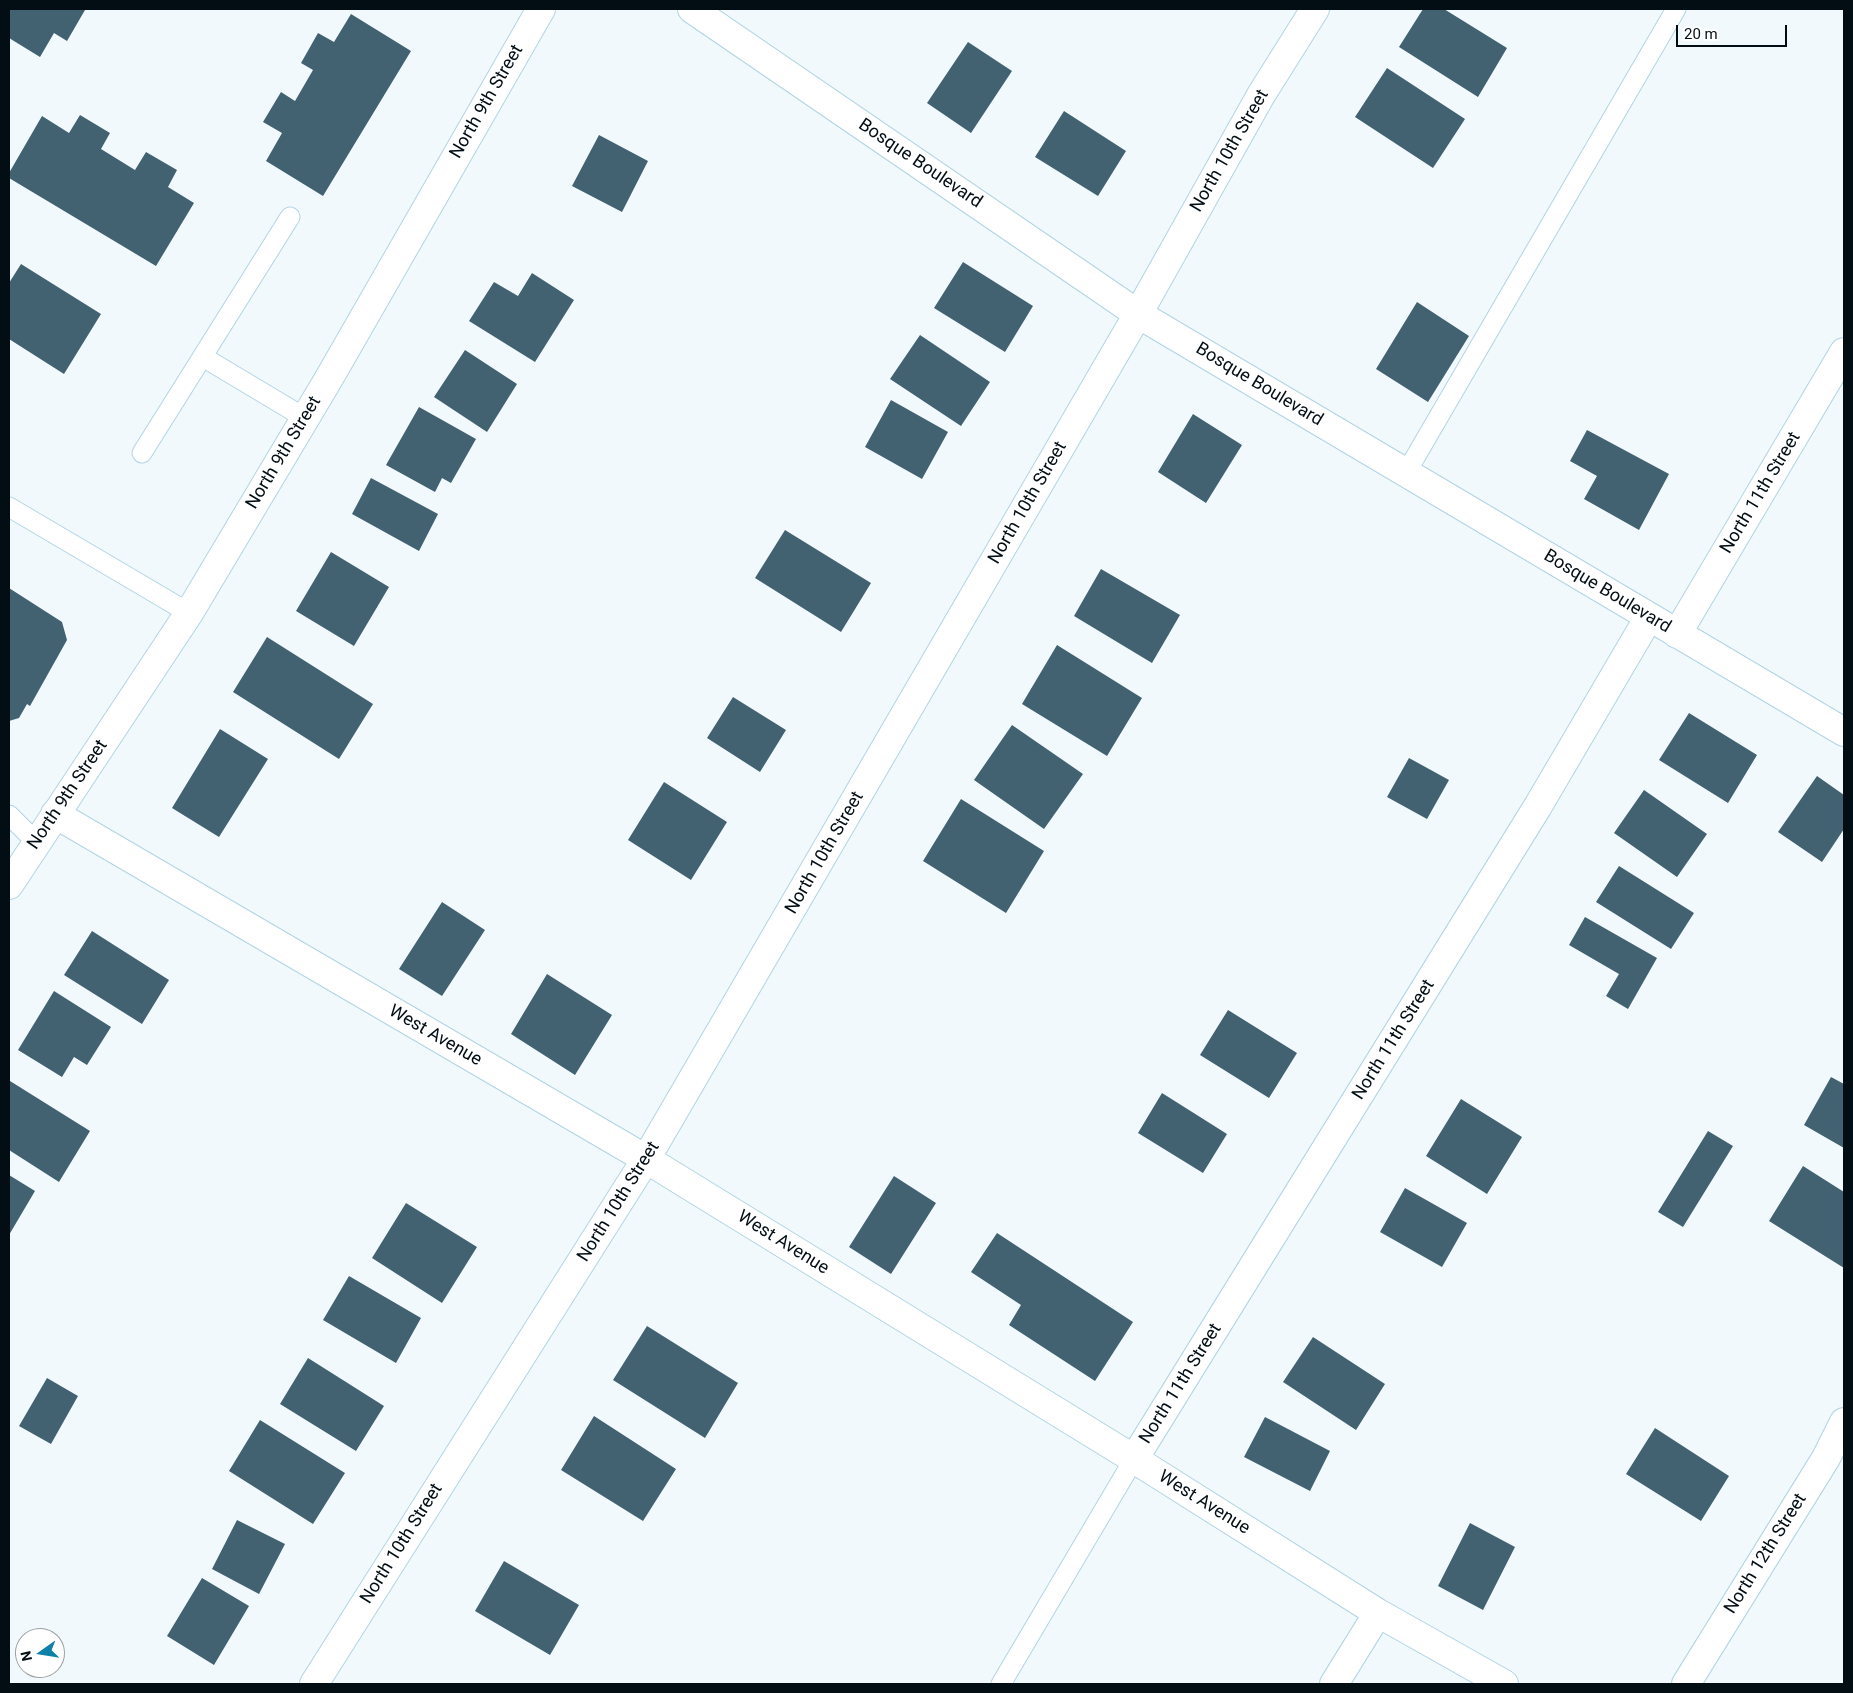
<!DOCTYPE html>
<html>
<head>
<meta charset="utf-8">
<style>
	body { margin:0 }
	#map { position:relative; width:1853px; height:1693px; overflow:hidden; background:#f2f9fc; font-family:Roboto,sans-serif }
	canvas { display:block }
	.frame { position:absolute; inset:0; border:10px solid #030e14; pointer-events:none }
	.north { position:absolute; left:15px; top:1628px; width:50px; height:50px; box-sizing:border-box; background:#fff; border:1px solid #9a9fa1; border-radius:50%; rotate:257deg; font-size:14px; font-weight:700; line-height:20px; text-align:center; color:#030e14 }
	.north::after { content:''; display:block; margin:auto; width:18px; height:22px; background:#0e81a8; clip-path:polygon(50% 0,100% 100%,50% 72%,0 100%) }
	.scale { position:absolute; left:1676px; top:25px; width:111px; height:22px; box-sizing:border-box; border:2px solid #030e14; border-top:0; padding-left:6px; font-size:15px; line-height:18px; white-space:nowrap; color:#030e14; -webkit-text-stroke:4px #fff; paint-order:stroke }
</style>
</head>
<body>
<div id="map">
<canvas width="1853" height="1693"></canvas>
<div class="frame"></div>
<div class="north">N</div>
<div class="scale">20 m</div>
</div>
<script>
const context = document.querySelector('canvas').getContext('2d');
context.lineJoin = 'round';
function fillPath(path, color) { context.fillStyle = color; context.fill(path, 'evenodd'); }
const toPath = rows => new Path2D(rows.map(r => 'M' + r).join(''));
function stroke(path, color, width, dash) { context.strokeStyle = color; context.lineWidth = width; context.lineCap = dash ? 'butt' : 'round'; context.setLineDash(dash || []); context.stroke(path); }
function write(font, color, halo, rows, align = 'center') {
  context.font = font + ' Roboto,sans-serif'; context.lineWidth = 5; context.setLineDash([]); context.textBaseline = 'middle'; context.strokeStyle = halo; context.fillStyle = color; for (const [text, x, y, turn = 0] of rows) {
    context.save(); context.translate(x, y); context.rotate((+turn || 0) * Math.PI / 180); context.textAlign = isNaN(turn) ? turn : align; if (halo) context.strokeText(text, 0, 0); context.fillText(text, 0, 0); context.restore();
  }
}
fillPath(toPath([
	[9,9,83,9,85,10,67,41,54,33,40,57,9,38],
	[1423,9,1444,9,1507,48,1478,97,1399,47],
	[351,14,411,51,323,196,266,161,282,133,263,122,281,92,295,101,313,70,301,63,318,33,334,42],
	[968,42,1012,71,971,133,927,103],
	[1387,68,1465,119,1433,168,1355,117],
	[1064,111,1126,151,1098,196,1035,157],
	[80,115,110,133,101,149,135,170,146,152,177,170,168,187,194,203,156,266,9,178,9,173,42,116,69,133],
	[599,135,648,161,622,212,572,186],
	[963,262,1033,306,1005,352,934,308],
	[21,264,101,314,64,374,9,339,9,283],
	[532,273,574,300,535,362,469,321,494,282,518,296],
	[1417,302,1469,336,1428,402,1376,369],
	[920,335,990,382,961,426,890,379],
	[465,350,517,384,487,432,434,397],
	[891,400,948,432,922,479,865,447],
	[419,407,476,439,451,483,442,478,435,492,386,465],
	[1193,414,1242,445,1206,503,1158,472],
	[1587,430,1669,474,1639,530,1584,499,1597,476,1570,461],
	[371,478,438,514,419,551,352,514],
	[785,530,871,583,841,632,755,578],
	[331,552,389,587,354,646,296,611],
	[1101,569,1180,615,1152,663,1074,616],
	[9,588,62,622,67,640,30,706,27,704,19,718,9,721],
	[267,637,373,704,339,759,233,692],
	[1057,645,1142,698,1107,756,1022,704],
	[733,697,786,730,760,772,707,738],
	[1689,713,1757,755,1728,803,1659,760],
	[1012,725,1083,774,1044,829,974,780],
	[220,729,268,759,219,837,172,808],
	[1409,758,1449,780,1427,819,1387,797],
	[1817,776,1844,795,1844,829,1822,862,1778,832],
	[664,782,727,822,691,880,628,840],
	[1644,790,1707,834,1677,877,1614,833],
	[961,799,1044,851,1006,913,923,861],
	[1619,866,1694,913,1671,949,1596,902],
	[442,902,485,930,442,996,399,969],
	[1585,917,1657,958,1628,1009,1606,996,1619,974,1569,945],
	[92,931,169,980,142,1024,64,975],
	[547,974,612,1015,575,1075,511,1034],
	[54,991,111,1027,87,1065,74,1057,62,1077,18,1050],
	[1228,1010,1297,1053,1269,1098,1200,1055],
	[1831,1077,1844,1084,1844,1148,1804,1125],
	[10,1081,90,1131,59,1182,9,1150],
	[1162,1093,1227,1134,1203,1173,1138,1133],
	[1461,1099,1522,1137,1487,1194,1426,1156],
	[1708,1131,1733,1146,1683,1227,1658,1212],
	[1803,1166,1844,1192,1844,1268,1769,1221],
	[9,1175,35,1191,9,1235],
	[894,1176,936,1203,891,1274,849,1247],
	[1405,1188,1467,1223,1442,1267,1380,1232],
	[406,1203,477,1247,442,1303,372,1258],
	[997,1233,1133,1322,1095,1381,1009,1325,1021,1305,971,1272],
	[349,1276,421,1318,396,1363,323,1320],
	[647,1326,738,1383,705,1438,613,1380],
	[1313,1337,1385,1384,1356,1430,1283,1382],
	[308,1358,384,1406,356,1451,280,1404],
	[47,1378,78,1396,51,1444,19,1426],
	[594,1416,676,1469,643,1521,561,1470],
	[1265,1417,1330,1451,1310,1491,1244,1457],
	[260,1420,345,1473,313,1524,229,1471],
	[1655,1428,1729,1476,1701,1521,1626,1474],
	[237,1520,285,1544,259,1594,212,1569],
	[1470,1523,1515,1547,1483,1610,1438,1586],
	[504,1561,579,1605,550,1655,475,1611],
	[202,1578,249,1606,214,1665,167,1636]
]), '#426271');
const lane = toPath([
	[203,357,305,418],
	[142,453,290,217],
	[1406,473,1676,9],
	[9,507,189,613],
	[9,815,36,842],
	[1001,1684,1134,1459]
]);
const street = toPath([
	[55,814,646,1159,1134,1459,1378,1613,1504,1684],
	[9,885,189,613,328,380,541,9],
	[1134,1459,1538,806,1649,617],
	[314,1684,646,1159,1138,314,1261,95,1315,9],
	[1334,1684,1378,1613],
	[1686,1684,1826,1458,1844,1422]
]);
const secondary = toPath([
	[692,9,1138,314,1844,732],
	[1677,634,1844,352]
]);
stroke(lane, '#b1d4e5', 21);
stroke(street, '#b1d4e5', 30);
stroke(secondary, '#b1d4e5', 30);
stroke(lane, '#fff', 19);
stroke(street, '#fff', 28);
stroke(secondary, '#fff', 28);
write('18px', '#030e14', '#fff', [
	["North 9th Street",487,102,-60],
	["North 10th Street",1230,151,-60],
	["Bosque Boulevard",920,164,34],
	["Bosque Boulevard",1259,385,31],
	["North 9th Street",284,453,-59],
	["North 11th Street",1761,493,-59],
	["North 10th Street",1028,503,-60],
	["Bosque Boulevard",1607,592,31],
	["North 9th Street",68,795,-56],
	["North 10th Street",825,853,-60],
	["West Avenue",435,1036,30],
	["North 11th Street",1394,1040,-58],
	["North 10th Street",619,1202,-58],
	["West Avenue",783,1243,32],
	["North 11th Street",1181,1384,-58],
	["West Avenue",1204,1503,32],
	["North 10th Street",402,1544,-58],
	["North 12th Street",1766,1554,-58]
]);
</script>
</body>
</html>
